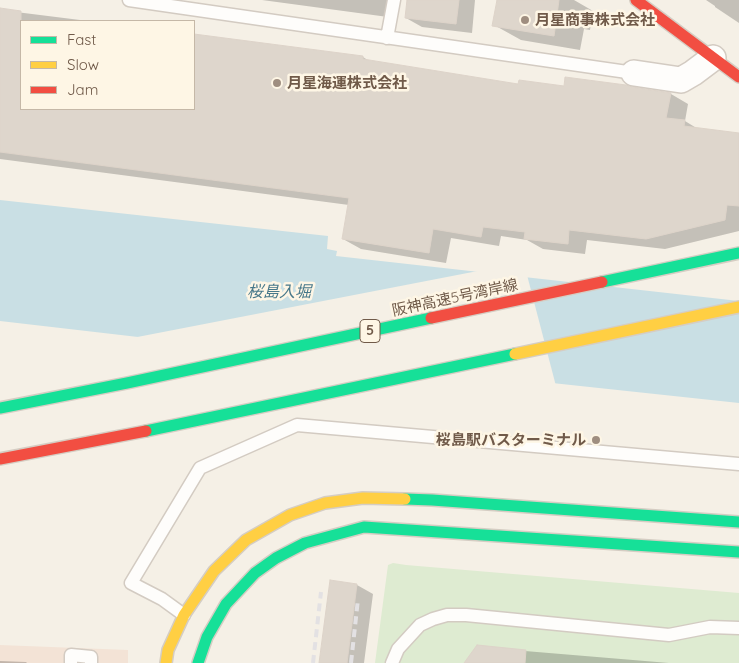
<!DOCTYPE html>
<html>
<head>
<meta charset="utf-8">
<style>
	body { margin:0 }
	#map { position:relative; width:739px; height:663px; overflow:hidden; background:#f5f0e6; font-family:Quicksand,sans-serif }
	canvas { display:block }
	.legend { position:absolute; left:20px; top:20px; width:175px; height:90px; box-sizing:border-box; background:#fef6e5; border:1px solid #c5b8a7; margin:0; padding:6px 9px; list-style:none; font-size:15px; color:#705a49 }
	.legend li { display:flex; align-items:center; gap:10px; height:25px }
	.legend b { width:25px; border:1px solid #c5b8a7 }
</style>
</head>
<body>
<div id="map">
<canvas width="739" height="663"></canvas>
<ul class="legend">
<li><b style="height:6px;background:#16e098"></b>Fast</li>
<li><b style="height:6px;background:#ffcf43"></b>Slow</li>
<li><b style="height:6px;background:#f24e42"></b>Jam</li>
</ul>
</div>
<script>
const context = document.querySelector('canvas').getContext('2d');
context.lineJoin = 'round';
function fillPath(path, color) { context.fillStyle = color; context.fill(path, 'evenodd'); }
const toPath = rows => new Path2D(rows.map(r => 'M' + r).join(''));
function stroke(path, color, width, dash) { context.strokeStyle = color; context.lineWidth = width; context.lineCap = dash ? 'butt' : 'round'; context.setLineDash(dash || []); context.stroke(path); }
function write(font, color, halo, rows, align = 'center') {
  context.font = font + ' Quicksand,"Noto Sans JP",sans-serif'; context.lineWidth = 5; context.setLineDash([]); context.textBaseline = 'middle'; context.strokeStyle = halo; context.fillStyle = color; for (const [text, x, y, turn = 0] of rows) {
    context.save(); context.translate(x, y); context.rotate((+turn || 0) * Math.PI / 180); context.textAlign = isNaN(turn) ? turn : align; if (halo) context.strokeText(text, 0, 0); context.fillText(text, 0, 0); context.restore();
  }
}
fillPath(toPath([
	[0,645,128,650,128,663,0,663]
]), '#f3e3d6');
fillPath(toPath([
	[393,563,406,565,739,593,739,663,375,663,388,565]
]), '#deebd1');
fillPath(toPath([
	[0,200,328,236,327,249,337,251,336,256,739,301,739,403,328,359,0,321]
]), '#c9dfe4');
fillPath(toPath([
	[483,270,527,275,556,386,127,339]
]), '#f5f0e6');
fillPath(toPath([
	[262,0,390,0,388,17],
	[408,0,475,0,472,33,422,27,406,18],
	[498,0,574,0,593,11,590,30,584,29,580,50,521,40,494,25],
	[706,0,739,0,739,23,715,7,715,6],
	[0,10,88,21,21,21,21,109,194,109,194,35,363,57,369,61,519,85,565,87,671,94,688,104,685,121,698,129,739,134,739,231,665,249,587,240,585,254,543,249,527,240,501,236,499,246,451,238,446,263,361,249,343,239,349,205,0,159],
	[331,581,357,585,373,594,364,663,320,663],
	[477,647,669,663,466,663],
	[0,661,26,662,27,663,0,663]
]), '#0003');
const building = toPath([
	[407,0,459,0,456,24,405,18,407,0],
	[497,0,559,0,554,36,492,26,497,0],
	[0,8,21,11,21,109,194,109,194,34,363,56,363,59,518,84,519,80,564,86,565,77,626,85,632,87,671,93,666,118,685,120,684,126,739,133,739,206,727,205,725,220,646,239,569,230,568,244,524,239,525,232,483,227,481,237,433,229,429,253,342,239,349,198,0,152,0,8],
	[330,580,357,584,347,663,319,663,330,580],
	[477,645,526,650,525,663,464,663,477,645]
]);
fillPath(building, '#ded6cc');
stroke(building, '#ddd3c9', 1);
const lane = toPath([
	[129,0,634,73],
	[387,38,394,0],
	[184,615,162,599,131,583,200,468,297,425,739,464],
	[71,663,71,655,91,657,91,663],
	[392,663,398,649,420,625,433,619,447,615,466,615,669,635,710,627,739,628]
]);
const street = toPath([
	[634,73,681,80,693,73,713,58]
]);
const fast = toPath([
	[602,282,739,253],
	[0,408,127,383,431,318],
	[146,431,515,354],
	[405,499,432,500,739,522],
	[198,663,207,637,226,604,255,573,276,558,305,543,364,527,739,552]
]);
const slow = toPath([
	[515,354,739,307],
	[166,663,168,650,184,615,214,571,246,540,290,515,325,503,363,498,405,499]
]);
const jam = toPath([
	[636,0,739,77],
	[431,318,602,282],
	[0,459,146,431]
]);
stroke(lane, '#d3cbc2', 15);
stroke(street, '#d3cbc2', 28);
stroke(fast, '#d5cdc3', 14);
stroke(slow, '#d5cdc3', 14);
stroke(jam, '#d5cdc3', 14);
stroke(lane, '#fefdfb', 12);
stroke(street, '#fefdfb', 25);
stroke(fast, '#16e098', 11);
stroke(slow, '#ffcf43', 11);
stroke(jam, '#f24e42', 11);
stroke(toPath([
	[313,663,321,592],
	[351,663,358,599]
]), '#e3e1e3', 4, [8, 5]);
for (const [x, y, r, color] of [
	[525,20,5,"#9f8e80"],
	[277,83,5,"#9f8e80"],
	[596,440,5,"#9f8e80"]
]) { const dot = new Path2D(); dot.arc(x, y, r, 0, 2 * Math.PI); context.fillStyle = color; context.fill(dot); stroke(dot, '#fef6e5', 2); }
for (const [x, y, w] of [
	[370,331,20]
]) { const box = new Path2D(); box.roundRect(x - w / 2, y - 11.5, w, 23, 4); context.fillStyle = '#fef6e5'; context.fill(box); stroke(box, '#705a49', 1); }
write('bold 14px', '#705a49', null, [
	["5",370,331]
]);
write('bold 15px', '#705a49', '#fef6e5', [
	["月星商事株式会社",535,20],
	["月星海運株式会社",287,83],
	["桜島駅バスターミナル",586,440,"right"]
], 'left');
write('15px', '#705a49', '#fef6e5', [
	["阪神高速5号湾岸線",455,298,-12]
]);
write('italic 16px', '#47788a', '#fef6e5', [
	["桜島入堀",279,292]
]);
</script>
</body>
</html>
